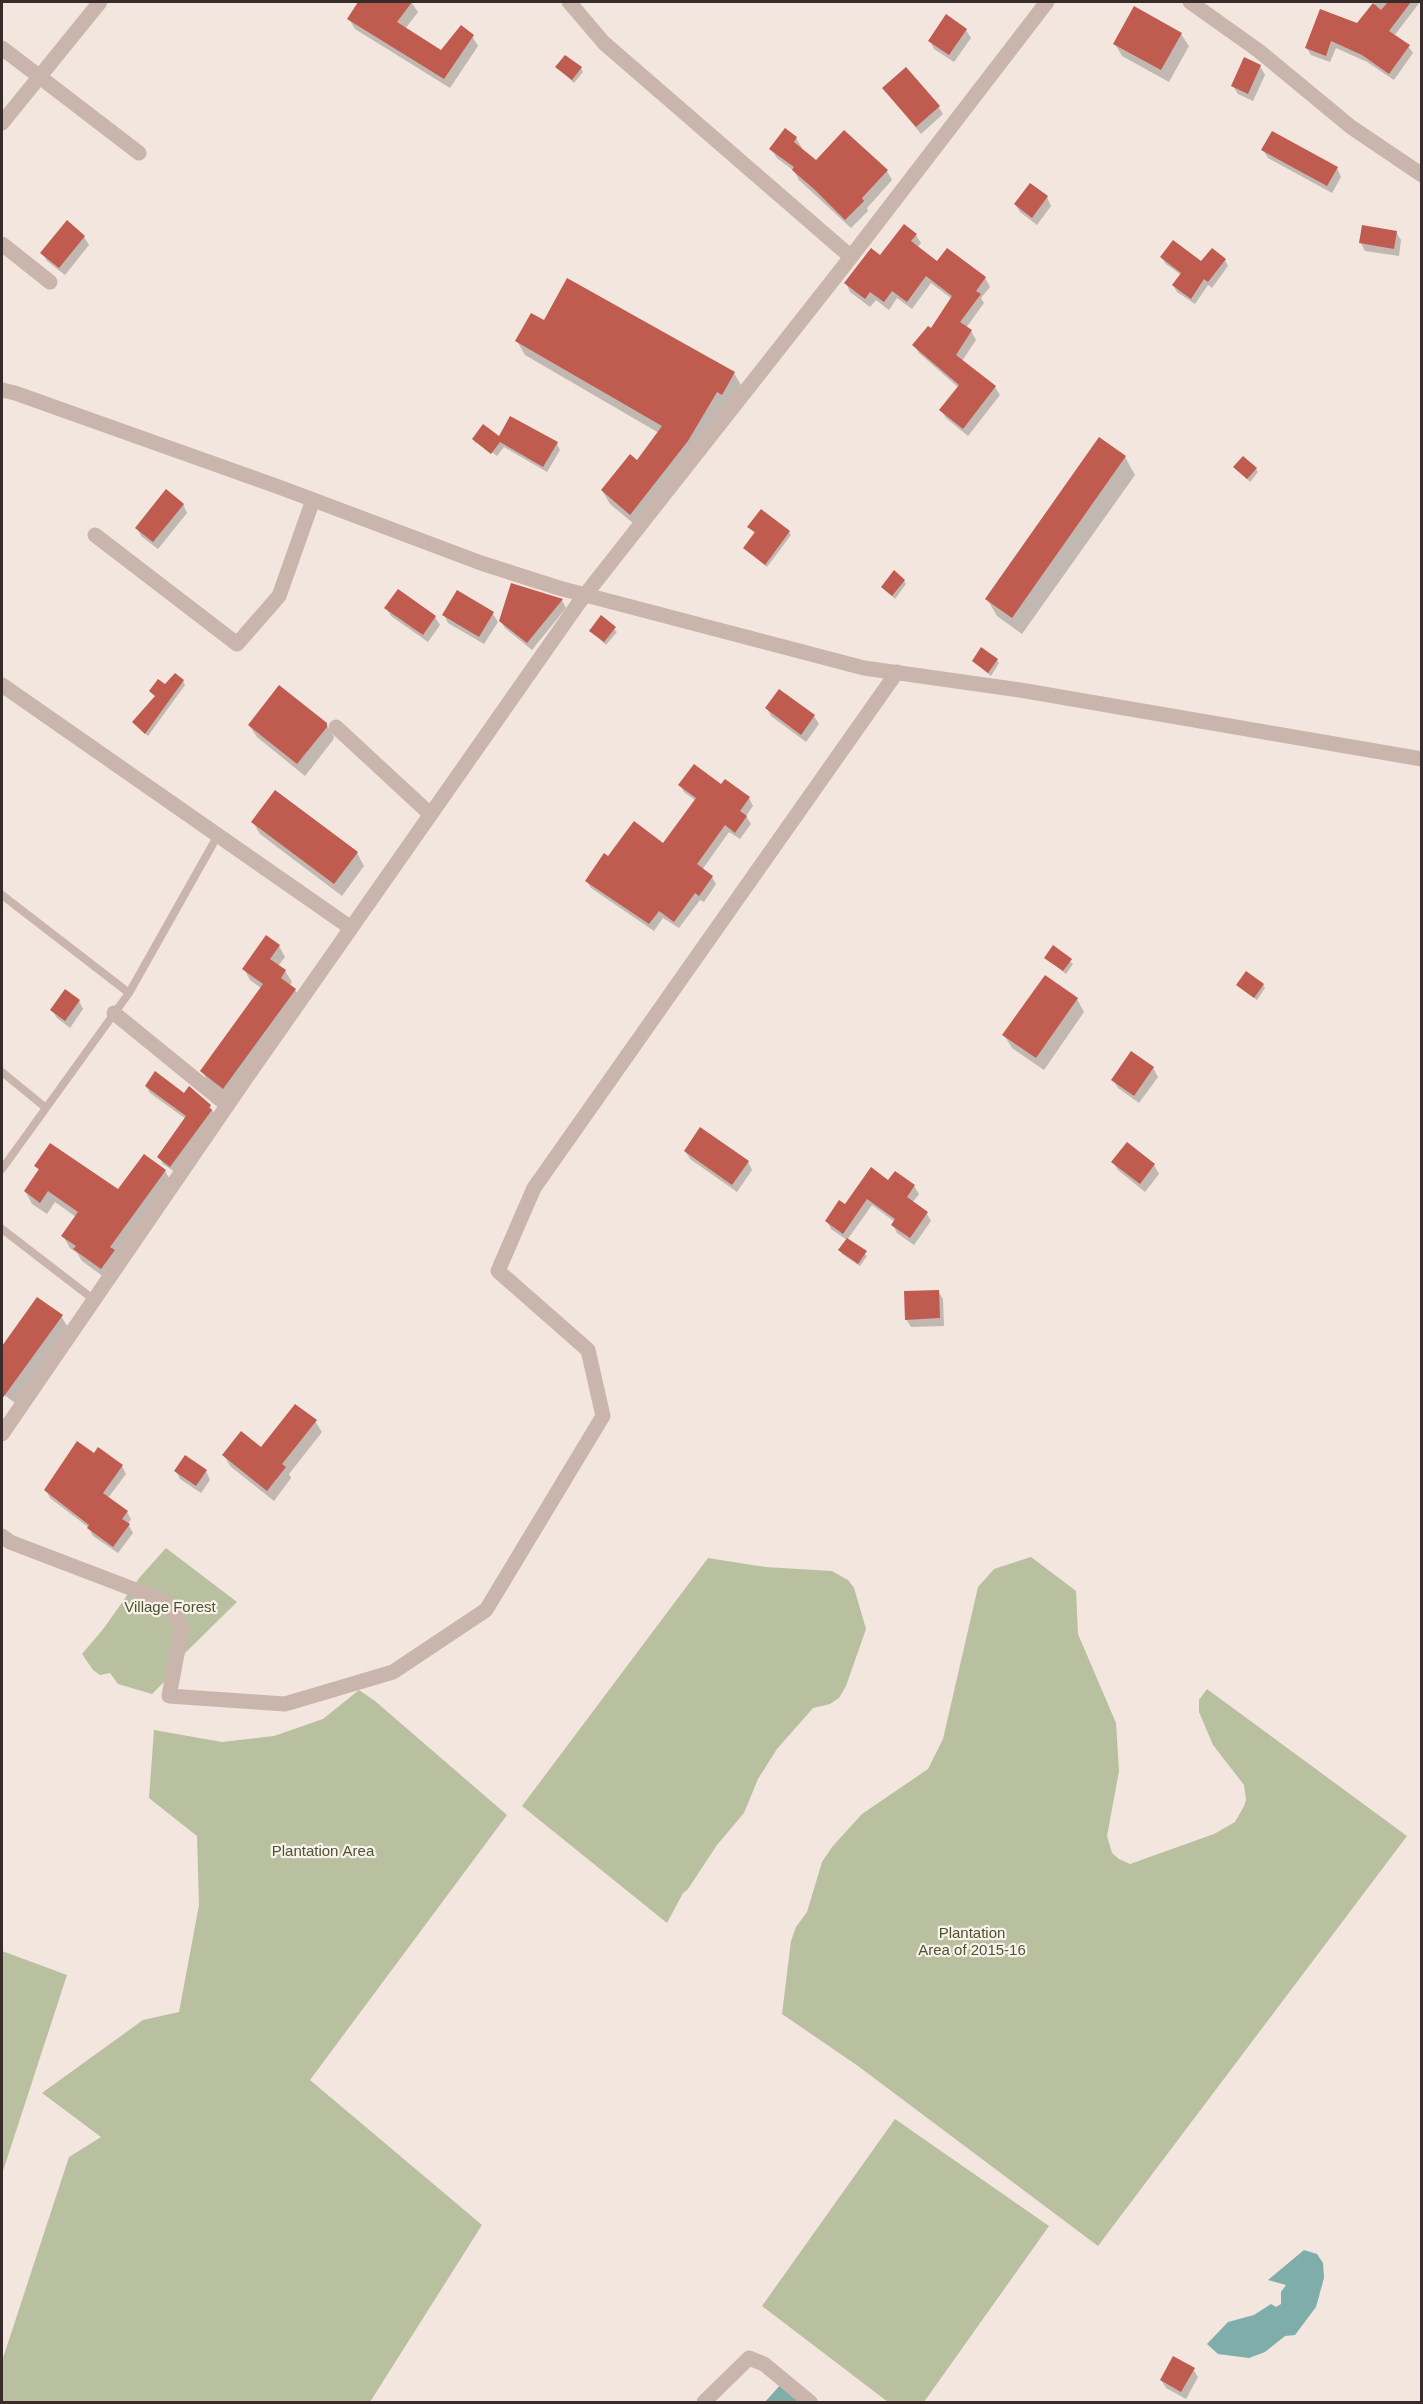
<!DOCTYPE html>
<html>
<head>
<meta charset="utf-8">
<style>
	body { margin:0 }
	#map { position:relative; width:1423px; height:2404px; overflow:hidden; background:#f2e6df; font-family:Arial,sans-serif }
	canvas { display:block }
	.frame { position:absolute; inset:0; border:3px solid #382c2a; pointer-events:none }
</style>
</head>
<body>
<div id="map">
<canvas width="1423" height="2404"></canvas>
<div class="frame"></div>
</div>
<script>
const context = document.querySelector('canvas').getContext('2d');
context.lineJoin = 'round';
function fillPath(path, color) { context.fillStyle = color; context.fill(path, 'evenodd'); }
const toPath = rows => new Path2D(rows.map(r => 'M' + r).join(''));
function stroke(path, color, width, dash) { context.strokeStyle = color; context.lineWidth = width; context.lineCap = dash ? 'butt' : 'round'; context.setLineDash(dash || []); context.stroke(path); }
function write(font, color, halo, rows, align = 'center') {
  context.font = font + ' Arial,sans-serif'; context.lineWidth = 4.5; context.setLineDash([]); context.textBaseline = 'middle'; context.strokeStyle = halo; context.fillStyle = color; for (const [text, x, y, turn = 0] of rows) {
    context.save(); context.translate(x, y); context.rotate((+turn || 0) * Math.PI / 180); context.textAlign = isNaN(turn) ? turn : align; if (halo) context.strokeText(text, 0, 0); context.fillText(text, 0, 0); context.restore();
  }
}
fillPath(toPath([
	[166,1548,237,1602,181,1657,168,1678,152,1694,118,1684,110,1673,100,1675,93,1670,82,1654,104,1628,140,1577],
	[1031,1557,1076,1591,1078,1634,1116,1723,1119,1771,1107,1836,1112,1853,1119,1859,1130,1864,1214,1834,1235,1822,1244,1806,1246,1800,1244,1785,1213,1745,1199,1712,1199,1700,1207,1689,1407,1836,1098,2246,858,2066,782,2014,791,1941,796,1927,807,1912,822,1862,832,1847,862,1814,928,1769,943,1739,978,1587,994,1569],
	[708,1558,765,1567,832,1571,848,1580,854,1588,866,1629,846,1686,839,1698,830,1704,813,1708,777,1749,758,1779,744,1813,717,1845,688,1889,683,1893,667,1923,522,1806],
	[359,1690,375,1701,507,1815,310,2080,482,2225,370,2402,2,2402,2,2361,69,2157,101,2137,42,2093,143,2020,179,2012,199,1905,197,1836,149,1798,154,1730,222,1742,274,1736,323,1719],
	[2,1951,67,1975,2,2174],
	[895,2119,1049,2226,924,2402,888,2402,762,2306]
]), '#b9c09f');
fillPath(toPath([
	[1304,2250,1317,2254,1323,2263,1324,2278,1316,2307,1295,2335,1285,2336,1265,2352,1249,2358,1218,2354,1207,2344,1228,2322,1254,2315,1271,2304,1276,2307,1281,2304,1281,2292,1286,2285,1268,2280],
	[782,2383,803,2402,765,2402]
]), '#7fada9');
fillPath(toPath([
	[359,2,365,4,366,2,411,2,418,12,405,29,442,52,472,36,478,46,450,88,355,29,349,19],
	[1376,2,1420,2,1394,36,1408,46,1413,53,1394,80,1367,62,1336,48,1330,62,1311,55,1306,47,1358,25],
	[966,30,971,38,954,62,934,49,930,41],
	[1181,34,1189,46,1169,82,1122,56,1115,44],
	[1260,66,1265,75,1253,101,1238,94,1233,86],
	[557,67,581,68,583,72,574,83],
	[884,89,938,106,943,114,921,134],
	[796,138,802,148,800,149,816,162,887,171,892,180,867,208,868,211,851,228,799,180,794,171,777,158,771,149],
	[1263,150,1337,168,1341,177,1332,193,1268,158],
	[1047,197,1051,206,1037,225,1020,212,1015,204],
	[1396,232,1401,240,1399,256,1365,251,1361,243],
	[916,235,921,243,917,248,937,263,985,278,990,287,981,298,984,303,966,328,971,331,976,340,962,361,995,387,1000,395,968,436,946,418,941,410,959,388,919,353,914,345,931,330,952,299,931,283,912,309,897,298,889,310,876,300,870,307,850,292,846,283,880,257],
	[84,237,89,245,65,275,47,261,42,253],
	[1162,258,1202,263,1225,260,1228,266,1212,288,1208,285,1195,304,1177,292,1173,285,1181,275,1166,264],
	[544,323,734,373,742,387,730,408,725,405,696,455,639,528,610,504,602,490,637,462,659,433,525,355,517,341],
	[500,438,557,444,560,450,547,472,504,447,497,456,476,440,476,444,473,439],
	[1100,439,1125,457,1135,475,1022,634,997,616,987,599],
	[1235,467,1256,469,1258,472,1250,482],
	[183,504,187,513,158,549,141,536,137,528],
	[749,527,789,532,791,535,767,567,745,548,755,534],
	[904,581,906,584,895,599,883,587],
	[562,600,566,608,532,650,505,628,500,620],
	[386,608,435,617,440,625,428,642,391,616],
	[493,614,498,622,484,644,448,623,444,615],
	[602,618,617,632,606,645,591,631],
	[997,660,999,663,991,676,973,661],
	[183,681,185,685,148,736,134,723,156,697,150,691],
	[767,708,814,716,819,724,806,742,771,716],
	[326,724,334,737,333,740,305,776,257,737,249,725],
	[680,785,722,786,749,798,753,806,746,816,751,824,740,839,729,832,702,870,712,877,716,884,704,902,700,900,679,928,663,918,654,931,591,888,587,881,609,858,664,845,696,801,684,792],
	[253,822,357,853,364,866,342,896,260,834],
	[279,946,285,957,278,966,285,971,292,982,289,986,295,990,302,1001,229,1099,208,1082,202,1071,261,988,250,980,244,969],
	[1054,947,1073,964,1066,974,1046,958],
	[1238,985,1263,985,1265,988,1257,1000],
	[1077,999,1084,1012,1044,1070,1012,1048,1004,1035],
	[79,1001,83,1009,70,1028,57,1018,52,1010],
	[1153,1068,1158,1077,1139,1103,1118,1088,1113,1080],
	[146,1086,185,1095,210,1106,214,1113,175,1172,163,1164,159,1157,186,1119,150,1093],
	[1127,1144,1154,1165,1159,1174,1145,1192,1118,1170,1113,1162],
	[685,1151,748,1162,752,1170,737,1192,690,1159],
	[36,1166,119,1191,165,1171,172,1183,108,1280,82,1261,77,1253,70,1248,63,1236,76,1217,55,1202,47,1214,32,1204,25,1191,39,1171],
	[895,1173,914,1186,919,1194,912,1203,927,1214,931,1221,914,1245,897,1233,893,1225,895,1222,872,1205,847,1240,867,1256,860,1266,842,1254,840,1250,847,1240,831,1229,827,1221,845,1206,889,1182],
	[938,1291,943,1299,944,1326,911,1327,906,1319],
	[38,1299,61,1316,69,1329,15,1403,2,1393,2,1349],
	[315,1421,322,1432,289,1474,291,1478,274,1501,230,1466,224,1455,261,1449],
	[94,1455,122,1466,126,1474,108,1498,127,1512,131,1519,128,1524,133,1533,118,1553,93,1536,88,1527,50,1498,46,1490],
	[176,1471,206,1471,210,1480,201,1493,180,1479],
	[1193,2369,1198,2377,1186,2399,1166,2388,1161,2380]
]), '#0003');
fillPath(toPath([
	[358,2,412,2,397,22,441,50,461,25,474,35,444,79,347,19],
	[1388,2,1411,2,1389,31,1410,45,1389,74,1362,55,1331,41,1326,56,1305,48,1320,9,1357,23,1373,3,1381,10],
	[1134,6,1182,33,1161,70,1113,44],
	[946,14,967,29,949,55,928,41],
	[565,55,582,67,572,80,555,67],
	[1244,57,1261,65,1248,94,1231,86],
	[906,67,940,106,916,127,882,88],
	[785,128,797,137,794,142,816,160,844,130,888,170,862,198,864,201,845,220,814,189,792,170,794,167,769,149],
	[1272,131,1338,167,1327,186,1261,150],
	[1030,183,1048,196,1032,218,1014,204],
	[67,220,85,236,59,268,40,253],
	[904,224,917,234,911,241,937,261,947,248,986,277,976,291,981,294,960,322,972,330,956,355,996,386,963,429,939,410,959,385,912,345,928,326,931,328,952,296,926,276,907,302,892,291,884,302,870,292,865,299,844,283,871,248,880,255],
	[1362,225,1397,231,1394,249,1359,243],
	[1173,240,1201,261,1212,248,1226,259,1208,282,1204,279,1191,299,1172,285,1181,273,1160,257],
	[567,278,735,372,722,395,717,392,688,441,630,515,601,490,630,454,637,460,662,426,515,341,531,313,544,320],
	[510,416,558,442,543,467,500,442,491,454,472,439,483,424,499,436],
	[1099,437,1126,456,1012,618,985,599],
	[1243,456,1257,468,1247,479,1233,467],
	[166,489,184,504,153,542,135,528],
	[761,509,790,531,765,565,743,548,755,532,747,527],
	[894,570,905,580,892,596,881,587],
	[511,583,563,599,527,643,499,621],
	[398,589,436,616,423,635,384,608],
	[457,590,494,612,479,637,442,615],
	[601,615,616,627,604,642,589,631],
	[981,647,998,659,988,673,972,661],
	[175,673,184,680,145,734,132,722,155,696,149,691,158,679,165,684],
	[279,685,327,723,327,727,297,764,248,725],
	[779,689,815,715,801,735,765,708],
	[694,764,721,784,725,779,750,797,740,811,747,816,735,833,725,825,697,864,713,876,699,896,695,893,674,922,659,911,649,924,585,881,604,853,608,856,634,821,663,843,696,798,678,785],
	[275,790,358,852,334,884,251,822],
	[266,935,280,945,270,959,286,970,281,978,296,989,223,1089,200,1071,263,984,242,969],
	[1053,945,1072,959,1063,971,1044,958],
	[1246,971,1264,984,1254,998,1236,985],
	[1045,975,1078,998,1036,1058,1002,1035],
	[65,989,80,1000,65,1021,50,1010],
	[1131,1051,1154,1067,1134,1096,1111,1080],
	[155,1071,184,1093,189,1086,211,1105,209,1108,212,1110,170,1167,157,1157,186,1116,145,1086],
	[700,1127,749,1161,732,1185,684,1151],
	[1127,1142,1155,1164,1140,1184,1111,1162],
	[50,1143,118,1189,144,1154,166,1170,110,1247,115,1250,101,1269,73,1249,76,1246,61,1236,78,1212,48,1191,40,1203,24,1191,39,1169,34,1166],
	[871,1167,888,1180,895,1171,915,1185,907,1197,928,1212,910,1238,891,1225,895,1219,867,1199,843,1234,825,1221,839,1200,845,1204],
	[847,1238,867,1251,858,1264,838,1250],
	[939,1290,940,1318,905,1320,904,1291],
	[37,1297,63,1315,2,1399,2,1346],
	[295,1404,317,1420,282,1464,286,1467,267,1491,222,1455,241,1431,261,1447],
	[77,1441,94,1453,98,1447,123,1465,103,1493,128,1511,122,1519,130,1524,113,1547,87,1528,89,1525,44,1490],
	[185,1455,207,1470,196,1486,174,1471],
	[1173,2356,1195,2368,1181,2392,1160,2380]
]), '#c05b4f');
stroke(toPath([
	[2,895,129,993],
	[2,1072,46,1108],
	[2,1169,129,993,218,835],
	[2,1229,93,1299]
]), '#c9b5ab', 8);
stroke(toPath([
	[569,2,604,43,851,257],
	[1190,2,1259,51,1351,127,1422,175],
	[2,48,139,153],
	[2,123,100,2],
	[2,244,50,282],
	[2,390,15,393,279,487,481,563,559,588,864,668,1020,690,1422,759],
	[95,535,237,644,279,596,313,500],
	[2,685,351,928],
	[336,727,430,814],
	[114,1013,227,1105],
	[2,1434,244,1081,578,604,844,266,1047,2],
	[2,1536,10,1542,167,1602,182,1628,169,1696,285,1704,393,1672,486,1610,603,1416,588,1350,498,1271,534,1188,897,672],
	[704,2402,749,2358,764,2364,810,2402]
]), '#c9b5ab', 15);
write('15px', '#4c552f', '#f9f1eb', [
	["Village Forest",170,1608],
	["Plantation Area",323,1852],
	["Plantation",972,1934],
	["Area of 2015-16",972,1951]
]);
</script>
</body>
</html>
